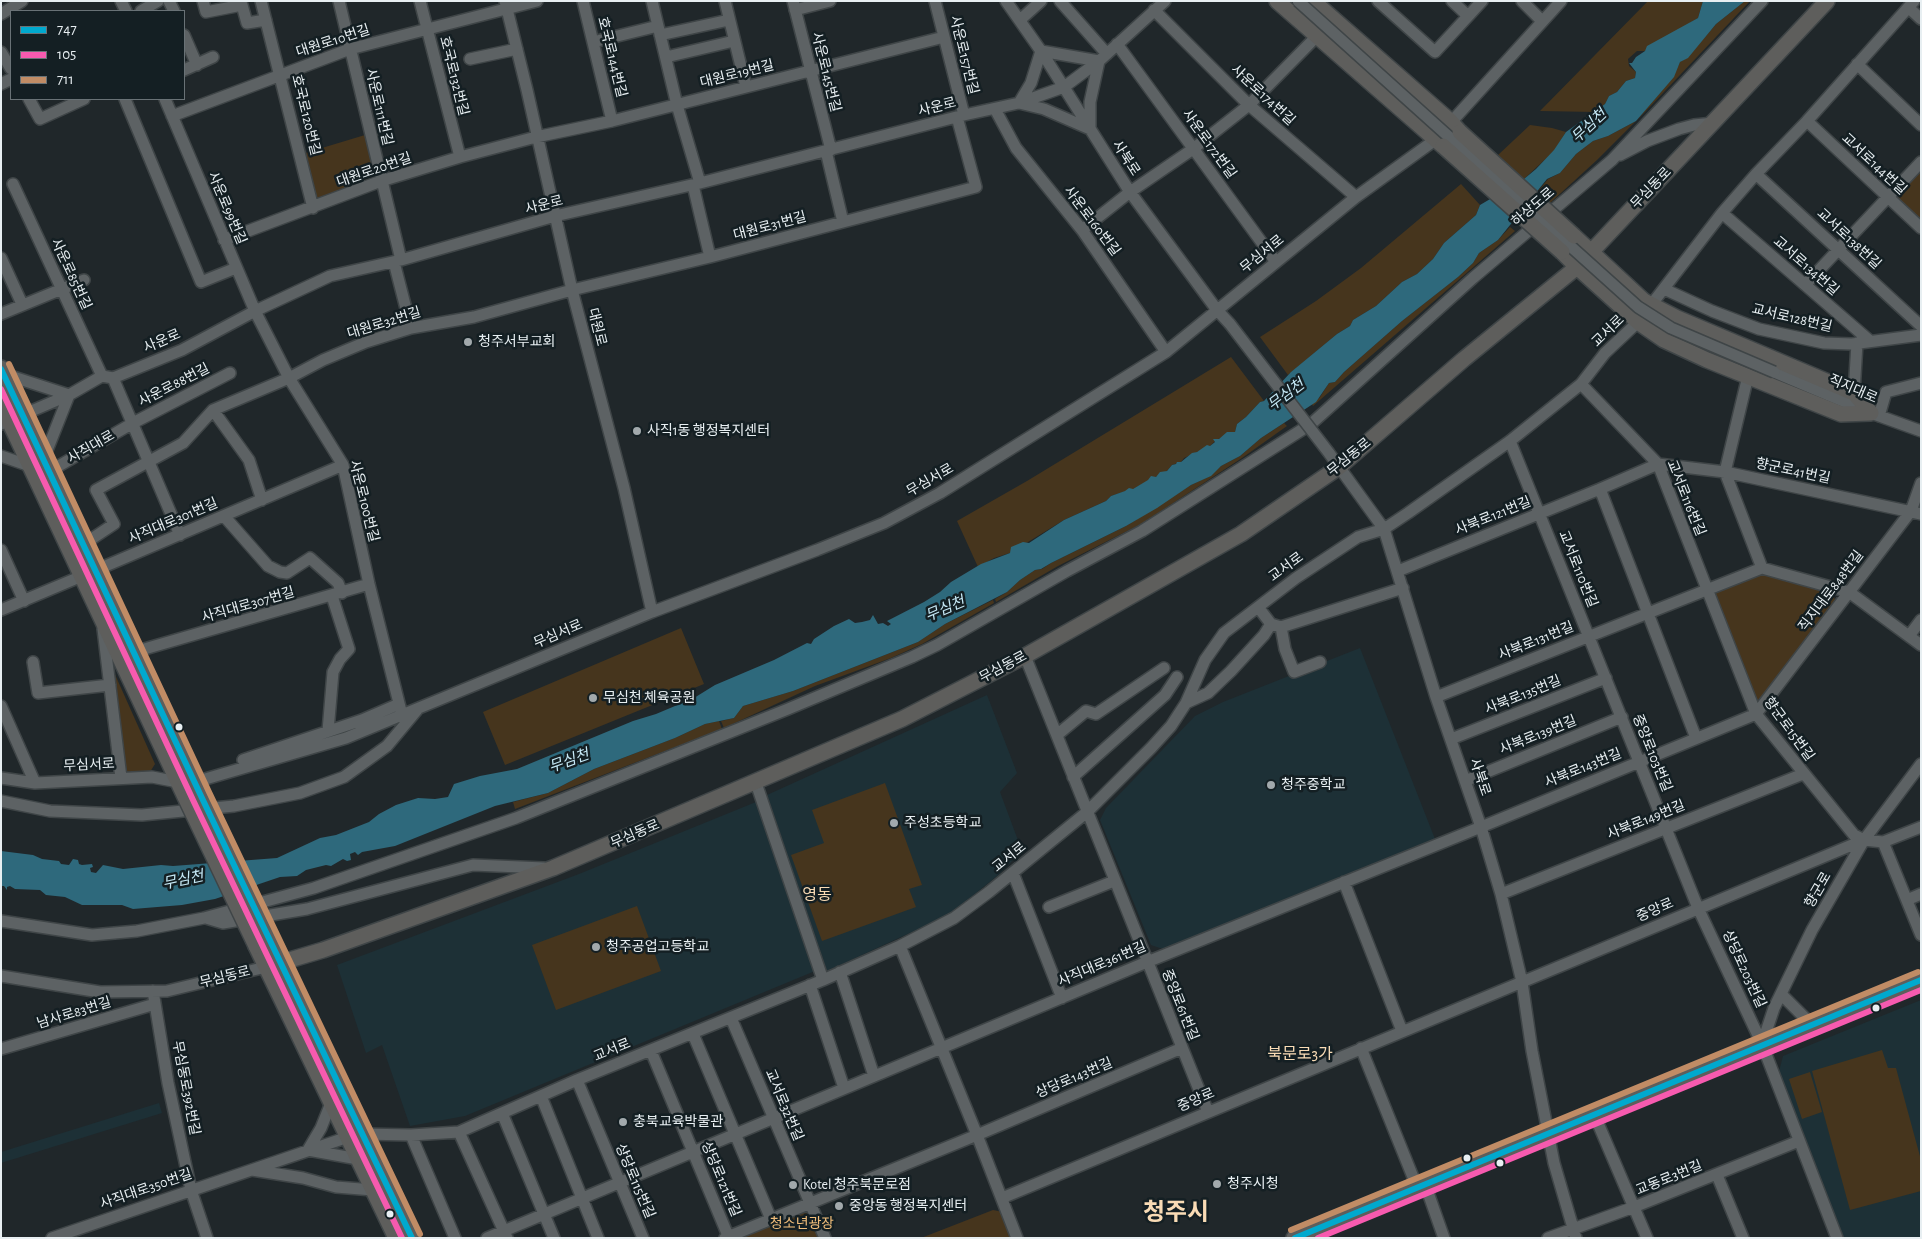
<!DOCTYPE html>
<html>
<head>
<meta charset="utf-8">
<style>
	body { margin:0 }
	#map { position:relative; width:1922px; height:1239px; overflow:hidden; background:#20272a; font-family:"Alegreya Sans",sans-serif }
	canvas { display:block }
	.frame { position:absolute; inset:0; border:2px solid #e8eff2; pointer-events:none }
	.legend { position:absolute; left:10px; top:10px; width:175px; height:90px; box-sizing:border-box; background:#141f23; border:1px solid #697276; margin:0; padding:6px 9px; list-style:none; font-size:15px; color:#e8eff2 }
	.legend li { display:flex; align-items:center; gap:10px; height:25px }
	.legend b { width:25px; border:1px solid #697276 }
</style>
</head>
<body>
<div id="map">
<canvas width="1922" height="1239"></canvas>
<div class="frame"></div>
<ul class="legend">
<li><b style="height:6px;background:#00a9ce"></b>747</li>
<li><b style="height:6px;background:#f75aaf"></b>105</li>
<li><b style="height:6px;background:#c18c65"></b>711</li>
</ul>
</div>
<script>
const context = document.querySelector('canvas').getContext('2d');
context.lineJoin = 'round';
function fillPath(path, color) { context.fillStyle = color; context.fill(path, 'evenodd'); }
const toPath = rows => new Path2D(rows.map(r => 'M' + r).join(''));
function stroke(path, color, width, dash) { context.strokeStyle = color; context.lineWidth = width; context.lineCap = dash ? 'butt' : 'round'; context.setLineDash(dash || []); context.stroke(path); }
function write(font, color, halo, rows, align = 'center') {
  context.font = font + ' "Alegreya Sans","Noto Sans KR",sans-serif'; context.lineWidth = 5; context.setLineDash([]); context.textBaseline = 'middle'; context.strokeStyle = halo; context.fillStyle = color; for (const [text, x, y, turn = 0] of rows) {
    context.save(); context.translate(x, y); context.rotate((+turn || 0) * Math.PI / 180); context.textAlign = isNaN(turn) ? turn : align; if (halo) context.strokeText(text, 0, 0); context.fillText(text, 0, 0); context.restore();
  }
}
fillPath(toPath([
	[1360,648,1435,839,1166,950,1151,945,1100,820,1106,808,1195,716,1223,702],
	[987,695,1017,773,1000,792,1022,851,997,876,949,915,827,971,767,795],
	[756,802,815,971,465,1116,410,1126,382,1045,366,1053,337,965,579,874],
	[1921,1000,1921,1238,1844,1238,1809,1151,1777,1079,1783,1056],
	[159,1103,162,1113,1,1163,1,1152]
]), '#1d3036');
fillPath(toPath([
	[1648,1,1703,1,1698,18,1645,51,1637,51,1628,59,1629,66,1636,72,1635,78,1626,81,1617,92,1609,96,1605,104,1595,112,1540,111],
	[1745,1,1750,1,1645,112,1597,160,1550,203,1538,191,1548,179,1560,173,1576,154,1593,141,1608,136,1636,121,1673,77,1680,62,1688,57,1716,24],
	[1530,125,1552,128,1566,132,1554,151,1524,179,1498,155],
	[365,135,375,175,371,181,323,200,314,198,302,154],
	[1921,167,1921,224,1897,202,1896,193],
	[1461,184,1480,205,1476,215,1444,243,1433,259,1417,274,1402,282,1376,306,1353,320,1350,326,1337,334,1288,375,1260,337,1316,301,1361,268],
	[1510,227,1515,231,1313,406,1312,404,1320,397,1329,383,1335,382,1344,372,1402,321,1458,277,1473,263,1479,253,1498,240],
	[1231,357,1264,401,1260,402,1246,417,1237,424,1235,432,1216,440,1210,446,1184,458,1181,462,1172,465,1167,471,1133,489,1111,496,1106,501,1064,520,1010,553,994,558,978,567,957,521,1027,481],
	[1284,423,1287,426,1242,458,1141,524,1058,566,996,602,995,599,1007,592,1020,580,1035,570,1042,569,1051,563,1126,526,1191,485,1210,476,1221,466,1240,456,1261,438],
	[1765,572,1833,593,1835,600,1765,697,1755,701,1712,592],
	[993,600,994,603,922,644,891,658,815,686,724,728,721,721,734,718,743,706,793,691,918,642,945,624],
	[681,628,704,684,505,765,483,712],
	[109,661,155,764,150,772,127,772,111,692],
	[719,721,722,729,515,809,513,802,548,793,594,769,675,738,705,724],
	[885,783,922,885,909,889,916,907,822,941,791,855,824,843,812,810],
	[637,906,661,971,556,1010,532,945],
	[1882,1050,1888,1068,1896,1068,1921,1160,1921,1191,1850,1210,1812,1071],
	[1810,1072,1822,1112,1802,1119,1789,1079],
	[810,1205,822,1238,731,1238],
	[993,1210,1003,1212,1013,1238,921,1238]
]), '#46351d');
fillPath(toPath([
	[1703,1,1745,1,1716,24,1688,58,1680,62,1674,77,1636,121,1608,136,1593,141,1576,154,1560,173,1547,179,1498,240,1479,253,1473,263,1458,277,1402,321,1344,372,1335,382,1329,383,1316,402,1261,438,1240,456,1221,466,1211,476,1191,485,1157,508,1126,526,1051,563,1041,569,1035,570,1020,580,1007,592,945,624,918,642,793,691,743,706,734,718,705,724,675,738,594,769,548,793,495,806,395,846,362,852,358,855,355,852,350,854,351,860,347,861,343,859,331,866,326,865,306,870,297,876,280,877,215,899,182,905,133,909,122,905,82,905,65,897,46,895,40,890,15,889,10,886,7,887,7,890,4,886,1,886,1,851,33,855,42,859,59,861,61,864,69,865,73,859,78,860,79,864,82,865,92,864,93,867,90,868,91,872,96,873,103,865,123,869,161,865,173,866,277,858,320,838,336,835,369,822,379,814,396,805,418,798,435,799,448,797,454,784,480,776,517,769,633,721,656,714,694,698,715,685,774,660,807,643,811,644,814,639,834,626,849,619,855,623,862,622,870,620,873,615,878,624,883,623,888,626,891,624,887,621,924,602,940,592,951,582,981,564,1010,553,1011,547,1023,542,1029,543,1064,520,1106,501,1111,496,1125,491,1129,488,1133,489,1148,480,1151,476,1156,477,1160,472,1167,471,1172,465,1176,464,1177,462,1181,462,1192,453,1197,452,1207,445,1210,446,1215,442,1213,439,1219,439,1227,432,1235,432,1237,424,1246,417,1260,402,1264,401,1291,372,1337,334,1350,326,1353,320,1376,306,1402,282,1417,274,1433,259,1444,243,1476,215,1480,205,1524,179,1536,169,1554,150,1566,132,1605,104,1609,96,1617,92,1626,81,1635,78,1636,72,1629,63,1632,63,1636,57,1645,51,1647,46,1698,18]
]), '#2e697c');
const minor = toPath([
	[121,1,126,11],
	[169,1,174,11],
	[203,1,206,12,242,5,247,23,266,20],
	[261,1,313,208],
	[339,1,401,260],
	[420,1,460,157],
	[505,1,527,90,572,290,624,488,652,612],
	[583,1,612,121],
	[652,1,677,105,700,183],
	[725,1,746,87],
	[793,1,831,150],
	[935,1,964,115],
	[1006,1,1041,51,1130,192,1217,310,1230,324],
	[1060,1,1107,54],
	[1378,1,1435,52,1482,1],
	[1452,1,1468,16],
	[1522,1,1542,21],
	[1909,8,1921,19],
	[795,10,830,1],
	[1154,10,1249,105,1356,197],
	[141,11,158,1],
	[1,14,22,1],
	[1020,20,1041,1],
	[184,35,197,65],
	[660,35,729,20],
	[593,42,658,26],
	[1117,44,1276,262],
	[1041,51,1099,61,1090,102,1090,129,1044,109,1019,103,1031,83,1041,51],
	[1,52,11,69],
	[666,57,734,41],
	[470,59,517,49],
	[1857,64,1921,125],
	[184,70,213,57],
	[1,84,11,79],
	[29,99,40,119,84,99],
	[125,99,201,282,236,268],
	[165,99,255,311,289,378,343,465,369,584,402,715],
	[995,109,1016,148,1082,230,1166,352],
	[172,116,350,49,537,1],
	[1807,121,1921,228],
	[826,151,843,222],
	[1620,155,1647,141,1679,129,1694,125,1714,123],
	[1756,174,1921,326],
	[13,184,102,376],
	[693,185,710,257],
	[1722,213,1870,341],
	[1082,230,1130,192,1193,149,1249,105,1316,37],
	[224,240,381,181,460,157,536,137,612,121,944,37],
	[1,258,22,304],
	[394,262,411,328],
	[1805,285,1921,162],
	[1664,289,1712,311,1759,329,1824,343,1852,344,1921,335],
	[1,314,84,280],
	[1774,372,1871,413,1921,431],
	[4,374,69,395],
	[1748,376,1725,472,1762,568],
	[113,378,180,535],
	[1581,384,1658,464,1756,714,1854,835,1864,840],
	[1854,393,1857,343],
	[213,410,249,460,262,500],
	[1879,416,1886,392,1921,383],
	[1,424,69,395,102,376,113,378,182,350,255,311,330,276,401,260,555,216,700,183,964,115,1019,103,1064,87,1099,61,1165,1],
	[1510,441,1698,908,1762,1044,1837,1238],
	[1329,453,1384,529,1436,697,1481,827,1501,894,1522,982,1532,1051,1554,1163,1576,1238],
	[1,456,30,466],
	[44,458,69,395],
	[1658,464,1725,472,1921,514],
	[50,471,133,423,230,373],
	[1600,489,1696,738],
	[224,516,268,566,280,572,287,573,310,558,338,583,342,593],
	[84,544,114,524,96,490,183,443,213,410,289,378,323,360,366,342,411,328,474,317,572,290,710,257,976,187,957,117],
	[1,550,24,601],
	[96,570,343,465],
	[1398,571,1600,489,1658,464],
	[1258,607,1271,624,1281,627,1403,588],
	[1,610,82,576],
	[1281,627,1285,649,1294,672,1320,662],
	[103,629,121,778],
	[1909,636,1921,620],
	[134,652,369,584],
	[1025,656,1208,1112],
	[33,662,38,693,110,685],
	[1436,697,1762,568,1849,592,1921,645],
	[1186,703,1208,693,1231,671,1264,635,1271,624],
	[1,706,35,783],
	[328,731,333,672,340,659,349,649,332,596],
	[1057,735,1086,711,1096,714,1164,668],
	[1451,739,1606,678],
	[243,760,362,720,399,704],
	[1073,777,1165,695,1177,677],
	[1,778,35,783,152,777,178,782],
	[1465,781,1622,717],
	[195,782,346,738,652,612,817,550,884,523,940,493,1166,352,1356,197,1435,140,1561,1],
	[756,783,823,980],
	[1,801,50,811,142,815,234,806,300,793,344,777,387,746,417,710],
	[1883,842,1921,935],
	[1013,873,1062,998],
	[1344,882,1402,1031],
	[1501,894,1803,774],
	[1907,900,1921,894],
	[1049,907,1114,881],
	[206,918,223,923,307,909,473,865,544,868],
	[1,921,92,935,137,931,204,918,314,888,516,818,788,709,912,657,937,645,1067,571,1142,531,1311,424,1473,278,1612,160,1762,1],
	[900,946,977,1135,1017,1238],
	[840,972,874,1076],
	[1,976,100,992,167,991,266,967],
	[810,985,844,1088],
	[153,991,168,1083,191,1190,207,1238],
	[1781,994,1811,1024],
	[731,1018,825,1238],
	[693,1034,771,1219],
	[1762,1044,1774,1008,1812,930,1864,840,1921,764],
	[1361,1048,1417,1187],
	[1,1049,155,1004],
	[651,1051,729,1238],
	[577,1080,643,1238],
	[541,1096,598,1238],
	[331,1103,321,1128,308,1150,358,1159],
	[502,1113,554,1238],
	[1594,1114,1647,1238],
	[459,1132,507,1238],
	[411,1135,455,1238],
	[252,1170,303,1178,336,1187,373,1190],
	[1717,1175,1743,1238],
	[1425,1184,1444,1238],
	[1002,1198,1864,840,1883,842,1921,827],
	[52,1238,348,1137,362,1134,411,1135,459,1132,577,1080,823,980,900,946,954,918,989,892,1087,812,1151,748,1171,726,1186,703,1205,660,1224,633,1296,578,1358,537,1384,529,1408,513,1510,441,1581,384,1605,353,1638,322,1722,213,1756,174,1807,121,1914,1],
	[487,1238,1147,962,1481,827,1756,714,1911,511,1921,483],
	[725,1238,977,1135,1182,1048],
	[1548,1238,1634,1207,1799,1141]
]);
const major = toPath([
	[1277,1,1443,146],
	[1313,1,1450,121,1460,132],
	[1574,236,1644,301,1677,318,1854,393,1871,413],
	[1562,252,1577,267,1638,322,1664,340,1707,360,1841,414,1871,413],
	[1,368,201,796],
	[1,404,186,799],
	[270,940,412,1238],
	[256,946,396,1238],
	[266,967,323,950,553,868,902,719,1025,656,1241,534,1339,467,1464,359,1577,267,1827,1],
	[1294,1238,1921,980]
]);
stroke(minor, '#3f4547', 14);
stroke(major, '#3f4547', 18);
stroke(minor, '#5d6264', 11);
stroke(major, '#5e5e5c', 15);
const minorBridge = toPath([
	[1298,1,1638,307,1671,328,1774,372],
	[1230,324,1329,453]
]);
const majorBridge = toPath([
	[1460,132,1574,236],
	[1443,146,1562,252],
	[201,796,270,940],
	[186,799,256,946]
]);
stroke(minorBridge, '#3f4547', 14, []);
stroke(majorBridge, '#3f4547', 18, []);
stroke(minorBridge, '#5d6264', 11);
stroke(majorBridge, '#5e5e5c', 15);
stroke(toPath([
	[1,369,201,796,412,1238],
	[1295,1238,1921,980]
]), '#00a9ce', 6);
stroke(toPath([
	[1,389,193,800,402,1238],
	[1318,1238,1921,990]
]), '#f75aaf', 6);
stroke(toPath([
	[9,364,209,792,420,1234],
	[1291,1230,1918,972]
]), '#c18c65', 6);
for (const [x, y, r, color] of [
	[468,342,5,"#a2a9ac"],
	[637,431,5,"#a2a9ac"],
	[593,698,5,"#a2a9ac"],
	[179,727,4.5,"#e8eff2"],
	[1271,785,5,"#a2a9ac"],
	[894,823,5,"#a2a9ac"],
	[596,947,5,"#a2a9ac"],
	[1876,1008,4.5,"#e8eff2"],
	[623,1122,5,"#a2a9ac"],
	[1467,1158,4.5,"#e8eff2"],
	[1500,1163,4.5,"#e8eff2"],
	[1217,1184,5,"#a2a9ac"],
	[793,1185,5,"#a2a9ac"],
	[839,1206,5,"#a2a9ac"],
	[390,1214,4.5,"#e8eff2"]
]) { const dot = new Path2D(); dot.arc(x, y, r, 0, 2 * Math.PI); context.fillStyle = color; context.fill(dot); stroke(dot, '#141f23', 2); }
write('14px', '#e8eff2', '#141f23', [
	["대원로10번길",333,41,-18],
	["사운로157번길",964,55,76],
	["호국로144번길",612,57,76],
	["사운로145번길",826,72,76],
	["대원로19번길",737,74,-14],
	["호국로132번길",454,76,76],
	["사운로174번길",1263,95,43],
	["사운로111번길",379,107,77],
	["사운로",937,107,-14],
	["호국로120번길",306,115,76],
	["사운로172번길",1209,144,54],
	["사북로",1126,158,57],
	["교서로144번길",1874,164,43],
	["대원로20번길",374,170,-19],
	["무심동로",1651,188,-46],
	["사운로",544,205,-14],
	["하상도로",1533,207,-41],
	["사운로99번길",227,208,67],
	["사운로160번길",1092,221,53],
	["대원로31번길",770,226,-15],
	["교서로138번길",1849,239,43],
	["무심서로",1262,254,-39],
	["교서로134번길",1806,266,41],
	["사운로85번길",71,274,65],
	["교서로128번길",1792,318,13],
	["대원로32번길",384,323,-17],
	["대원로",597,327,76],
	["교서로",1608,331,-44],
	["사운로",162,341,-23],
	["사운로88번길",174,385,-27],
	["직지대로",1853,389,23],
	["사직대로",91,447,-30],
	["무심동로",1349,457,-39],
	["향군로41번길",1793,471,12],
	["무심서로",930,480,-30],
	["교서로116번길",1686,498,68],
	["사운로100번길",364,501,76],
	["사북로121번길",1493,516,-22],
	["사직대로301번길",173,521,-23],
	["교서로",1286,567,-36],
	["교서로110번길",1578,569,68],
	["직지대로848번길",1831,591,-53],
	["사직대로307번길",248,605,-16],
	["무심서로",558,634,-23],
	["사북로131번길",1536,641,-22],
	["무심동로",1003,667,-28],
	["사북로135번길",1523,695,-22],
	["향군로15번길",1789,729,54],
	["사북로139번길",1538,735,-22],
	["중앙로103번길",1652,753,68],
	["무심서로",89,765,-3],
	["사북로143번길",1583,768,-22],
	["사북로",1480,777,71],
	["사북로149번길",1646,820,-22],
	["무심동로",635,834,-23],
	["교서로",1009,857,-39],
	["향군로",1818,890,-60],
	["중앙로",1655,910,-23],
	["사직대로361번길",1102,964,-23],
	["상당로203번길",1744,969,65],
	["무심동로",225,977,-14],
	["중앙로61번길",1180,1005,68],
	["남사로83번길",74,1013,-17],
	["교서로",612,1050,-22],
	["상당로143번길",1074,1078,-23],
	["무심동로392번길",186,1088,79],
	["중앙로",1196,1100,-23],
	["교서로32번길",784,1105,67],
	["교동로3번길",1669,1178,-22],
	["상당로121번길",721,1179,67],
	["상당로115번길",635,1181,67],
	["사직대로350번길",146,1189,-19]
]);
write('14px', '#e8eff2', '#141f23', [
	["청주서부교회",478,342],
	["사직1동 행정복지센터",647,431],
	["무심천 체육공원",603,698],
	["청주중학교",1281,785],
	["주성초등학교",904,823],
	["청주공업고등학교",606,947],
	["충북교육박물관",633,1122],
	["청주시청",1227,1184],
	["Kotel 청주북문로점",803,1185],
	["중앙동 행정복지센터",849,1206]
], 'left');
write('14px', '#f0bd7a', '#141f23', [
	["청소년광장",802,1224]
]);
write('italic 15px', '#c7eaf7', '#141f23', [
	["무심천",1589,126,-43],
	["무심천",1286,395,-37],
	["무심천",945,609,-23],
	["무심천",569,761,-20],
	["무심천",183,880,-12]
]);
write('16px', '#f9dbb5', '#141f23', [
	["영동",817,895],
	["북문로3가",1300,1054]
]);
write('bold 24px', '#f9dbb5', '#141f23', [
	["청주시",1176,1213]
]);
</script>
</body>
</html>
